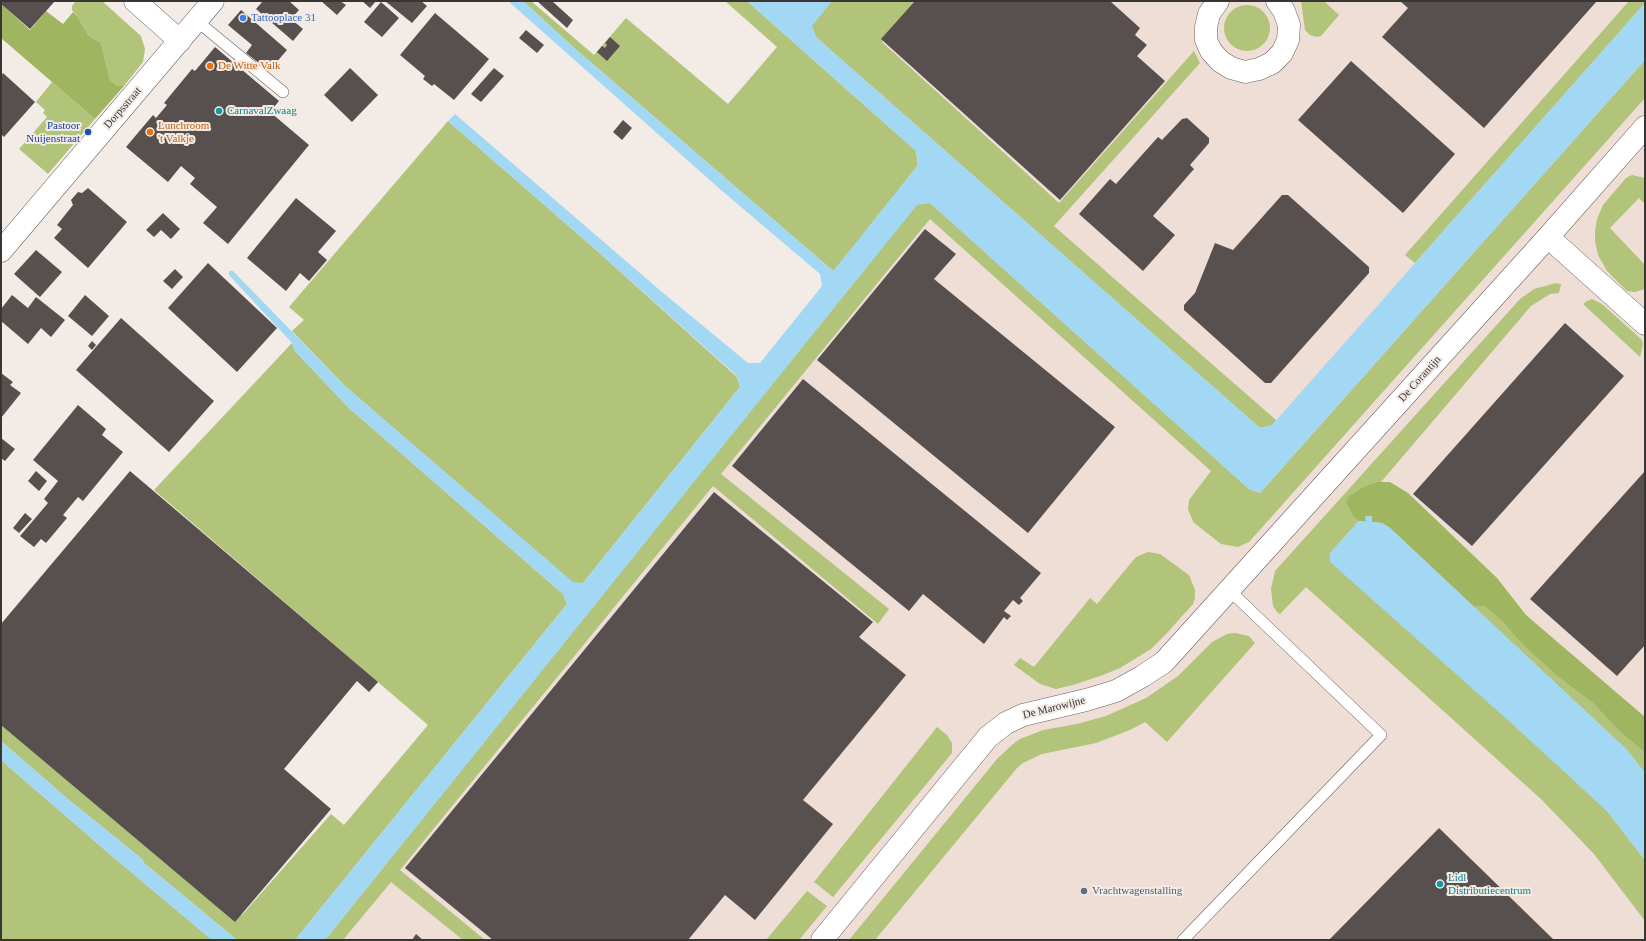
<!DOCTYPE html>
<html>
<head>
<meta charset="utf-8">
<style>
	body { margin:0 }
	#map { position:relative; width:1646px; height:941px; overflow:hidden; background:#f3ebe6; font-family:Georgia,serif }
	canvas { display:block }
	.frame { position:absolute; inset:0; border:2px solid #383533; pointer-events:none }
</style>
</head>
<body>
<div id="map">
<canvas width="1646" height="941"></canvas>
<div class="frame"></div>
</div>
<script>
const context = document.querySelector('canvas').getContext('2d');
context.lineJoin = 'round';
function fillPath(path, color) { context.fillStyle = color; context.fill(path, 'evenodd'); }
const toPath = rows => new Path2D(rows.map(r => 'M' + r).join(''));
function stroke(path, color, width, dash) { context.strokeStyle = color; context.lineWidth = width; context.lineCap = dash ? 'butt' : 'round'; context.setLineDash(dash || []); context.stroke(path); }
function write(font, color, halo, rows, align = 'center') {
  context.font = font + ' Georgia,serif'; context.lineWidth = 4; context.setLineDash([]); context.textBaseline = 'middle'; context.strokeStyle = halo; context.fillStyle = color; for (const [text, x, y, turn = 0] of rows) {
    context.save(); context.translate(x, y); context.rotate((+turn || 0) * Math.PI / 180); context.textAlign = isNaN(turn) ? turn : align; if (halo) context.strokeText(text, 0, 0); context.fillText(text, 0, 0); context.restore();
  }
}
fillPath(toPath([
	[796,1,1645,1,1645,940,300,940,927,162,817,62]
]), '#eeded6');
fillPath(toPath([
	[76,1,102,1,141,36,145,49,143,62,124,86,118,86,110,80,101,43,88,35,78,17,72,10,72,6],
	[523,1,531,1,594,55,626,18,728,104,777,47,725,1,747,1,916,151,918,165,835,270,832,270,572,46],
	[832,1,917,1,882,42,1059,203,1194,51,1200,63,1054,226,1276,420,1272,425,1260,428,816,37,811,26],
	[1301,1,1324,1,1339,15,1321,36,1317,37,1310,35,1305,30],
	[1629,1,1645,1,1645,3,1415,263,1405,255],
	'1224 28a23 23 0 1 1 46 0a23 23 0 1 1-46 0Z',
	[1645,60,1645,98,1249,542,1238,547,1221,544,1193,522,1191,516,1188,510,1189,500,1211,471,930,219,721,474,889,609,878,624,713,486,400,870,485,940,463,940,391,882,343,940,325,940,917,204,930,203,1249,489,1260,493],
	[52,82,95,119,48,174,19,149,47,117,43,113,45,110,36,102],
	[448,121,595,249,737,377,740,387,583,583,573,583,345,386,292,331,304,320,289,307],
	[1632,175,1645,178,1645,204,1639,198,1610,228,1645,265,1645,289,1635,292,1627,291,1607,271,1598,255,1595,241,1595,231,1597,219,1603,205,1626,178],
	[1556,283,1561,284,1559,293,1550,294,1531,306,1381,482,1361,488,1350,495,1354,517,1359,521,1330,553,1607,811,1645,860,1645,921,1594,854,1542,800,1306,587,1280,614,1277,612,1273,606,1271,589,1275,571,1520,299,1534,289],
	[1592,299,1602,304,1642,340,1643,345,1640,357,1583,304,1587,301],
	[292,343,295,351,349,408,563,594,567,604,295,940,237,940,144,863,142,859,69,800,1,741,1,711,242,915,331,814,344,825,428,725,154,490],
	[1148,552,1160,554,1189,575,1195,590,1195,598,1193,604,1166,634,1151,649,1120,668,1103,675,1073,685,1056,689,1040,684,1014,665,1020,658,1034,667,1090,598,1097,604,1136,557],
	[1484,606,1502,621,1514,635,1557,676,1594,704,1618,730,1645,753,1645,773,1627,750,1474,607],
	[1235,633,1249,636,1255,643,1167,742,1145,722,1130,730,1096,743,1042,754,1023,763,1017,768,875,940,849,940,997,759,1013,744,1020,739,1043,730,1077,724,1106,716,1146,698,1178,676,1212,642,1227,634],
	[937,727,947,735,952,743,952,753,833,897,814,882],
	[1,760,112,856,212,940,1,940],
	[807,891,827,906,799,940,766,940]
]), '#b1c47a');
fillPath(toPath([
	[1,4,30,30,46,11,63,24,73,12,78,17,88,35,101,43,110,80,118,86,124,86,95,119,1,38],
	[1378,482,1390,482,1408,493,1497,578,1526,615,1645,717,1645,753,1618,730,1594,704,1557,676,1530,651,1514,635,1502,621,1484,606,1474,607,1390,528,1382,523,1359,521,1354,517,1346,502,1350,495,1361,488]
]), '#a0b560');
fillPath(toPath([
	[508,1,523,1,572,46,832,270,834,270,918,165,916,151,747,1,832,1,812,26,816,37,1260,428,1272,425,1645,3,1645,60,1260,493,1249,489,930,203,917,205,325,940,295,940,567,604,563,594,349,408,295,351,292,343,229,275,229,271,233,271,345,386,573,582,583,583,740,387,737,376,595,249,448,121,455,114,662,292,748,363,760,363,822,286,820,274,721,190],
	[1365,516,1372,516,1372,522,1382,523,1390,528,1627,750,1645,773,1645,860,1607,811,1510,722,1330,562,1330,553,1359,521,1366,522],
	[1,741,69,800,142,859,144,863,237,940,212,940,112,856,1,760]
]), '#a3d8f5');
fillPath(toPath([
	[1,1,55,1,30,29,1,4],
	[263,1,289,1,299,10,291,19,303,29,293,41,256,9],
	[321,1,340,1,346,5,337,15],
	[362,1,376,1,370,8],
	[385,1,421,1,427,6,412,23],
	[537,1,552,1,573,20,567,28],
	[915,1,1110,1,1140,28,1135,35,1147,45,1137,56,1165,81,1060,200,881,39],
	[1400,1,1597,1,1484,128,1382,37,1408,8],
	[381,2,399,18,382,37,364,22],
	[241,10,287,50,269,71,246,53,252,45,228,25],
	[435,13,489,59,454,100,434,84,432,86,423,79,425,76,400,55],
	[526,30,544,45,537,53,519,38],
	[610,37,620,46,607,61,597,52,602,46,605,48,607,45,605,43],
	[215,47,279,101,270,112,309,145,228,244,203,223,217,207,190,184,195,178,181,166,168,182,126,147,153,115,156,118,167,105,164,103,192,69,195,71],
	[1351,61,1455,154,1403,213,1298,120],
	[350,68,378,95,352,122,324,95],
	[494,68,504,76,481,102,471,94],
	[3,73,35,102,4,137,1,134,1,76],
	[1187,118,1209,138,1209,143,1190,165,1194,169,1153,216,1175,235,1143,271,1079,214,1110,179,1116,184,1158,137,1162,140,1182,119],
	[623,120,632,128,622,140,613,132],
	[88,188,127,222,88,268,54,238,62,229,57,225,73,205,71,200,78,192,82,193],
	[1282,195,1288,195,1369,267,1369,273,1271,383,1265,383,1184,310,1184,305,1195,293,1215,243,1233,250],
	[296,198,336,231,318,252,327,260,309,281,300,273,286,291,247,258],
	[163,213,180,229,171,239,161,230,154,237,146,230],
	[925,229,956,254,934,279,1115,427,1028,533,817,360],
	[36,250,62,272,40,297,14,274],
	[208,263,277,328,237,372,168,308],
	[175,269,183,277,172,289,163,281],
	[12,295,28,308,36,297,65,320,51,337,41,328,28,344,1,321,1,309],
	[85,295,109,316,92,336,68,316],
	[121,318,214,401,169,452,76,370],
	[1565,323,1624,376,1472,546,1413,494],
	[92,341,96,345,92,350,88,346],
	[1,373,13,382,10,385,21,393,1,418],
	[803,379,1041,573,1020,598,1023,601,1019,605,1013,600,1004,611,1011,616,1007,620,1004,617,984,644,923,594,909,611,732,466],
	[78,405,106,429,102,435,123,452,83,501,78,497,63,515,67,518,46,543,41,539,34,547,20,536,48,503,44,499,58,481,33,460],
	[1,438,15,449,5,461,1,458],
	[36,471,47,481,39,491,28,481],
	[130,471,378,682,369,692,357,681,284,769,331,809,235,922,1,725,1,624],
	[1645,471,1645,645,1617,676,1530,599],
	[714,492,873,622,859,637,906,675,803,800,833,824,755,920,725,895,688,940,493,940,405,868],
	[25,513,32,519,19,533,13,528],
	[1439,828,1554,940,1329,940],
	[416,934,423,940,412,940]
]), '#58504f');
const service = toPath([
	[197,21,283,92],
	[1183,940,1381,735,1229,590]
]);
const minor = toPath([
	[135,1,180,41],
	[1218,1,1209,14,1206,27,1206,40,1211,51,1220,61,1231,68,1245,72,1259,69,1272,63,1282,53,1288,40,1289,25,1284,11,1277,1],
	[1548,237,1645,324]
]);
const tertiary = toPath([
	[1,251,213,1],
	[822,940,988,737,1006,723,1023,715,1086,700,1116,691,1143,676,1164,662,1548,237,1645,127]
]);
stroke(service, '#69615d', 12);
stroke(minor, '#69615d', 23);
stroke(tertiary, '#69615d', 23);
stroke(service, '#fff', 11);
stroke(minor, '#fff', 22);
stroke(tertiary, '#fff', 22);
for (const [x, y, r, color] of [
	[243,18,4,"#3f7fe0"],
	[210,66,4,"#e8710a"],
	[219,111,4,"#0f9aa8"],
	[88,132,4,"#1a4fb4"],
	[150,132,4,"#e8710a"],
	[1440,884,4,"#0f9aa8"],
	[1084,891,4,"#5c6f8a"]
]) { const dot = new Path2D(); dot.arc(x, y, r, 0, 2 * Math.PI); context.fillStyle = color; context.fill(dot); stroke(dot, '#f3ebe6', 1.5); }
write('11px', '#366cbe', '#f3ebe6', [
	["Tattooplace 31",251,18]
], 'left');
write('11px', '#c56008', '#f3ebe6', [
	["De Witte Valk",218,66],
	["Lunchroom",158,126],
	["'t Valkje",158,139]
], 'left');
write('11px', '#383533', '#f3ebe6', [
	["Dorpsstraat",123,108,-49],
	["De Corantijn",1420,379,-48],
	["De Marowijne",1054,708,-14]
]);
write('11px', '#0d838f', '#f3ebe6', [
	["CarnavalZwaag",227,111],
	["Lidl",1448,878],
	["Distributiecentrum",1448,891]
], 'left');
write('11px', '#164399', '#f3ebe6', [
	["Pastoor",80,126],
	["Nuijenstraat",80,139]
], 'right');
write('11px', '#4e5e75', '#f3ebe6', [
	["Vrachtwagenstalling",1092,891]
], 'left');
</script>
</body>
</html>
